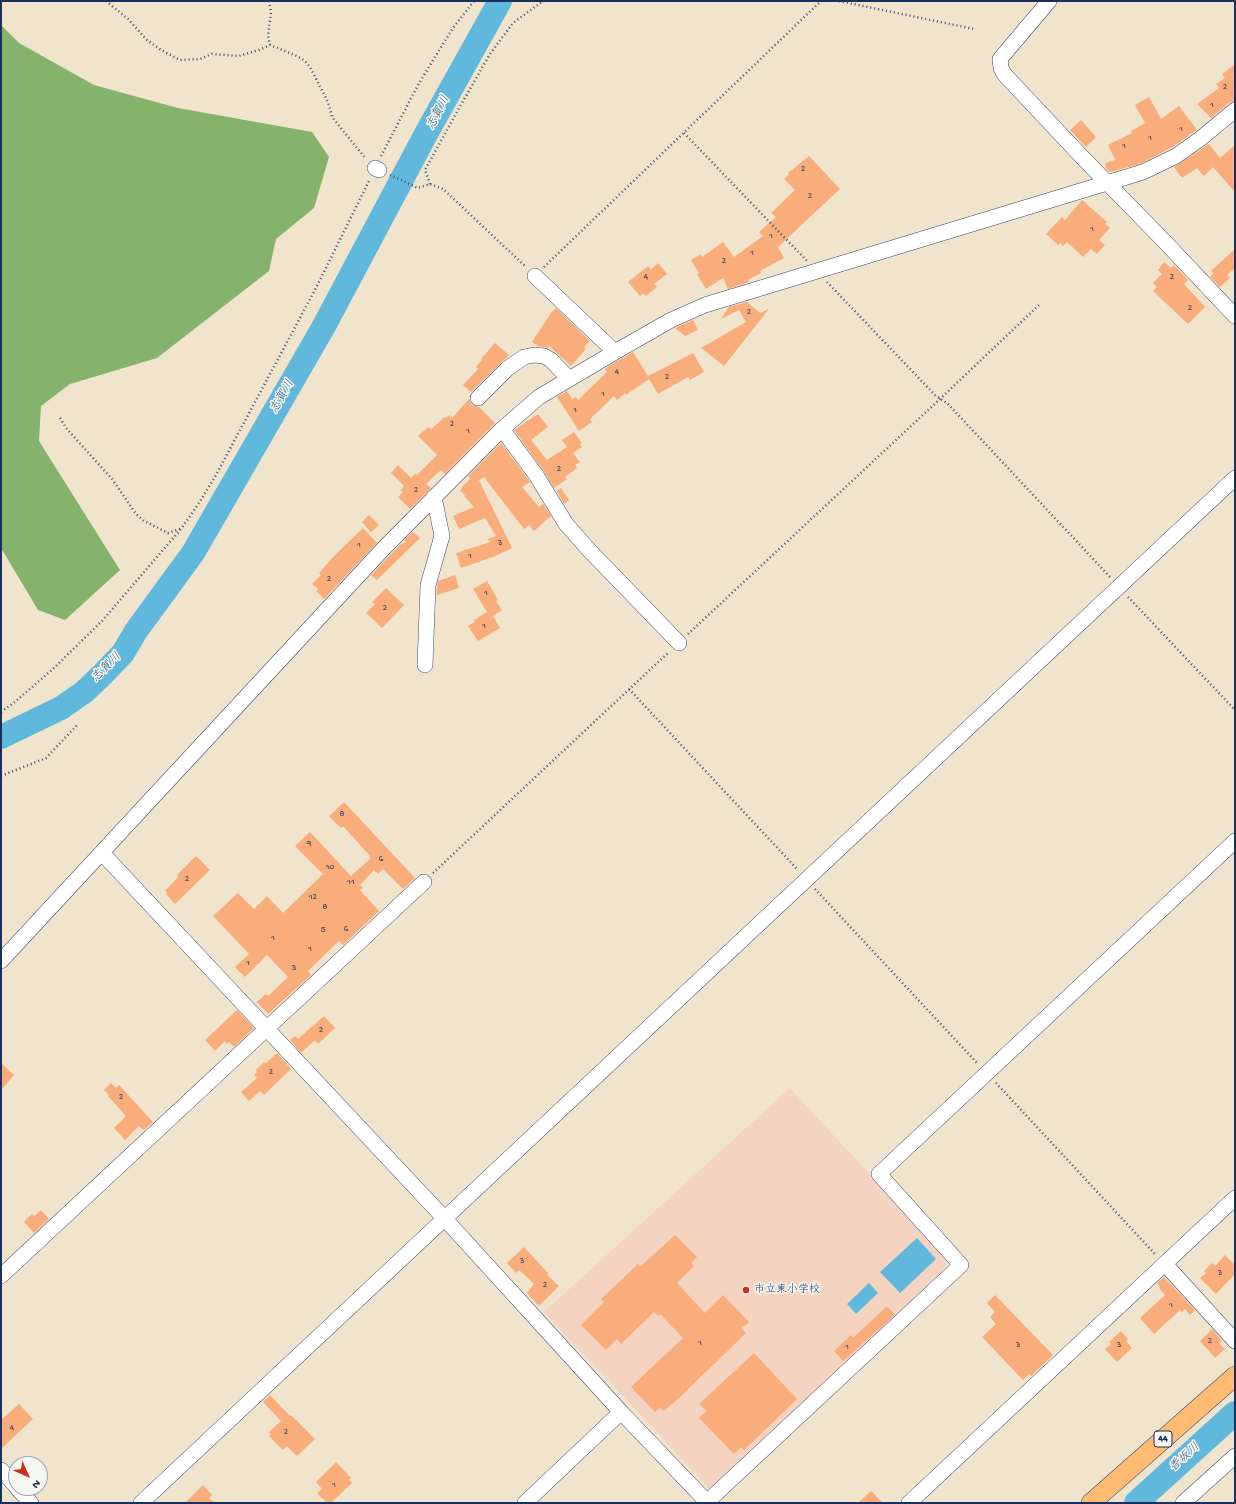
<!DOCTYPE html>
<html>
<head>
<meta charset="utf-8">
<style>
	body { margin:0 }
	#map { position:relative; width:1236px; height:1504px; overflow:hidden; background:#f1e4cc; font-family:"Gochi Hand",sans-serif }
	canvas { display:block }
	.frame { position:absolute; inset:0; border:2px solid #1b2f5e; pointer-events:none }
	.north { position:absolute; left:8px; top:1456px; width:40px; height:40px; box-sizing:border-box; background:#f6f6f2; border:1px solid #9ea6b7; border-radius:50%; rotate:135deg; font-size:11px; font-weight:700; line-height:16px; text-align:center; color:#1b2f5e }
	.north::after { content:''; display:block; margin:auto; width:14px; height:18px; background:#c8321e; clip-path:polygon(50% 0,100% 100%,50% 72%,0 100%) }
</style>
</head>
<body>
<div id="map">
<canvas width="1236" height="1504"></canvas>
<div class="frame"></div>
<div class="north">N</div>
</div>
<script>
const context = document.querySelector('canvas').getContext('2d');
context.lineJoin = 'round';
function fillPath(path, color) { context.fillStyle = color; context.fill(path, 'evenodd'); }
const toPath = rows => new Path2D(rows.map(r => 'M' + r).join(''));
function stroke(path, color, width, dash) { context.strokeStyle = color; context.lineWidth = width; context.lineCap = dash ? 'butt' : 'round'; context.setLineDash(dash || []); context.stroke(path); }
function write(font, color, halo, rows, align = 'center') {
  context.font = font + ' "Gochi Hand","Klee One",sans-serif'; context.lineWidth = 3; context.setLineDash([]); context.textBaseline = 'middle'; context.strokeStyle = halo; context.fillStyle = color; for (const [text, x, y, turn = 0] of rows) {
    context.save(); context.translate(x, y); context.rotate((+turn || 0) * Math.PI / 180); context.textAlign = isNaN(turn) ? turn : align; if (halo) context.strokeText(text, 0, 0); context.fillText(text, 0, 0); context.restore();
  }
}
fillPath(toPath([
	[790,1088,946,1257,946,1267,828,1382,711,1490,544,1312]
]), '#f4d3c0');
fillPath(toPath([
	[1,25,19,43,94,85,178,108,312,132,329,157,314,208,276,239,269,271,157,358,70,384,41,406,39,441,120,570,65,620,38,610,1,548]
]), '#85b36c');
fillPath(toPath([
	[917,1238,936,1259,900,1293,880,1272],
	[869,1283,878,1293,856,1314,847,1304]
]), '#60b8dd');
stroke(toPath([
	[1,737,61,708,84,692,102,675,123,653,136,631,193,553,324,326,427,132,500,1],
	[1136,1503,1235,1413]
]), '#60b8dd', 24);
fillPath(toPath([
	[1235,64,1235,101,1229,103,1211,118,1197,104,1219,88,1216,84,1225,78,1222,74],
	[1149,97,1161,119,1179,106,1197,130,1171,148,1140,164,1110,172,1106,169,1105,163,1115,160,1108,145,1132,133,1131,131,1145,123,1135,105],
	[1081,120,1096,137,1086,147,1070,130],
	[1209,144,1220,158,1235,145,1235,192,1213,167,1204,176,1197,168,1182,178,1174,167],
	[809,156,840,189,778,247,784,258,760,271,761,273,748,280,749,282,728,289,723,278,706,289,697,274,699,273,691,260,701,254,702,257,723,242,734,257,763,236,759,232,776,217,771,213,795,190,784,179,789,174,788,173],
	[1082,200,1107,222,1105,224,1110,228,1099,240,1105,245,1097,254,1091,249,1083,257,1067,242,1063,246,1060,243,1058,245,1046,234,1062,217,1065,220],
	[1235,249,1235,268,1227,275,1230,278,1220,287,1210,277,1214,273,1211,271],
	[1164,262,1171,268,1174,265,1188,280,1184,284,1205,307,1188,324,1153,291,1157,287,1153,283,1162,274,1158,270],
	[658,263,667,274,654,284,657,287,646,296,643,293,640,296,628,282,648,266,651,270],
	[747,302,760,313,769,309,724,366,701,348,746,322,739,310,721,319,729,307],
	[556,308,590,341,584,347,586,349,571,366,549,346,548,348,538,346,532,342,551,313],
	[693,320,698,330,685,336,675,328],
	[495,343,509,355,471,392,463,385,478,369,476,367,482,360,481,359],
	[633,352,648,376,693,353,704,372,690,380,688,377,658,394,649,379,626,395,625,393,617,400,614,396,590,419,592,422,579,431,557,397,567,391,572,399,576,397,578,400,607,372,605,369,607,367],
	[469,399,472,405,479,407,495,423,445,474,441,470,426,484,431,488,410,509,398,497,403,492,401,490,404,486,391,473,398,465,411,478,415,474,417,475,437,455,418,436,428,427,431,429,445,417,446,418,449,415,452,418],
	[538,414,548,427,531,440,547,460,567,447,562,440,574,432,582,443,580,444,582,447,573,453,580,462,575,465,577,468,565,477,567,479,554,488,543,470,514,430],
	[501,443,530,482,522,487,539,507,543,504,551,516,534,531,529,525,524,529,484,477,479,480,512,548,493,557,461,568,456,553,490,542,488,539,496,536,485,518,459,529,453,516,474,507,464,496,465,495,460,491,462,489,461,488,470,479,468,476],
	[561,488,569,500,564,504,557,491],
	[369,515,379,525,371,532,362,522],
	[363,528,377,543,324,599,316,591,318,589,312,584,321,575,319,573,335,555],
	[413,532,420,538,377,580,371,575,400,545,406,542,404,540],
	[455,575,459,588,437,595,437,586,438,581],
	[487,581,498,600,496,601,502,610,493,616,500,628,478,641,468,626,475,622,474,620,487,612,473,589],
	[386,588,404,605,382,628,366,613,375,604,372,602],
	[344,802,415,878,403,889,383,869,378,874,374,870,360,885,363,888,360,890,379,911,343,945,339,941,308,971,311,975,268,1014,257,1002,266,994,268,996,288,977,267,955,245,977,235,967,249,954,213,916,238,893,254,909,267,896,283,913,323,874,295,846,310,832,351,876,371,858,369,857,370,856,343,826,341,828,329,816],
	[196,856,210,870,175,904,166,894,167,893,165,891,178,877,177,875],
	[237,1010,254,1028,234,1047,229,1042,227,1044,225,1041,215,1051,205,1040],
	[324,1016,335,1028,318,1044,315,1040,301,1053,290,1040,295,1036,298,1039],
	[277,1053,291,1069,264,1095,260,1091,249,1101,241,1092,257,1078,254,1075,257,1072,256,1070,264,1062,265,1064],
	[1,1063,14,1075,1,1090],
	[111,1083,116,1088,119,1085,153,1122,144,1130,139,1126,125,1140,114,1128,126,1116,108,1096,109,1095,104,1090],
	[41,1210,49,1219,34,1233,24,1222,32,1214,34,1216],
	[675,1235,697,1257,691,1263,694,1266,677,1283,705,1313,723,1295,749,1322,742,1328,746,1333,681,1396,664,1411,660,1408,655,1412,631,1387,683,1338,660,1314,658,1316,654,1312,621,1344,617,1339,606,1350,581,1325,604,1302,601,1299,638,1264,640,1267],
	[524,1247,548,1273,547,1275,559,1286,539,1306,527,1293,534,1284,519,1270,516,1273,507,1263],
	[1225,1255,1235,1265,1235,1274,1216,1294,1200,1278,1206,1273,1204,1271,1212,1263,1215,1266],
	[1164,1277,1195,1310,1190,1315,1185,1309,1182,1312,1180,1310,1154,1334,1140,1318,1165,1295,1159,1288,1160,1287,1157,1283],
	[995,1295,1053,1355,1031,1376,1029,1374,1023,1380,982,1337,996,1324,990,1317,995,1312,987,1303],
	[887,1306,895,1315,843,1361,834,1351,851,1335,853,1338],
	[1212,1329,1222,1341,1219,1343,1225,1349,1215,1358,1200,1341],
	[1121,1331,1128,1339,1126,1341,1132,1348,1117,1362,1105,1349,1111,1344,1109,1342],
	[754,1353,797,1399,744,1450,741,1447,734,1454,699,1418,707,1411,699,1404],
	[270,1395,290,1416,291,1415,315,1439,297,1456,287,1446,283,1450,269,1436,271,1434,269,1432,281,1421,263,1402],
	[19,1404,33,1419,1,1449,1,1420],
	[336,1462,351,1478,349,1479,352,1483,331,1503,327,1503,317,1493,322,1489,316,1482],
	[203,1485,212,1495,209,1498,215,1503,185,1503],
	[871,1491,883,1503,858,1503]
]), '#f8ad7b');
const minor = toPath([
	[1049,1,1000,59,1001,68,1004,74,1083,158,1166,243,1235,316],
	[375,168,379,170],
	[535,276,615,352],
	[478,398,507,369,524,357,534,355,544,356,551,360,569,379],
	[502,429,536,475,566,524,589,550,679,643],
	[425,665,428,585,442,536,434,497],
	[102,853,445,1219,621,1412,708,1503],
	[1,961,384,548,502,429,539,397,615,352,671,320,705,305,1143,172,1176,156,1200,139,1235,110],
	[1165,1264,1235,1341],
	[1,1276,424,882],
	[1,1470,16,1486],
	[17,1488,31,1503],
	[707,1502,961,1265,879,1174,1235,841],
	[141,1503,1235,478],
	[525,1503,621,1412],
	[909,1503,1235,1198],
	[1183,1503,1235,1456]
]);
const major = toPath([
	[1091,1503,1235,1376]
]);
stroke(minor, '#3b4a6e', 16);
stroke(major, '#3b4a6e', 20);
stroke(toPath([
	[106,1,128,19,147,40,161,50,180,60,200,59,212,54,239,56,259,50,270,45,297,56,305,61,310,67,328,102,332,117,366,159],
	[269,1,271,12,268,36,270,45],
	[839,1,974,29],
	[684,133,807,261],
	[381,156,418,85,435,57,453,28,474,1],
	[390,175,418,188,430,184,443,189,526,267],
	[430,184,425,170,458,110,490,54,513,23,543,1],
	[544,267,821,1],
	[827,282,935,395,948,404,1110,577],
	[60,418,66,428,112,479,136,514,144,521,168,533,180,529],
	[1128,597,1235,710],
	[688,634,940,399,1040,304],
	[629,689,798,870],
	[1,712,16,701,53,669,102,621,181,529,199,503,216,475,317,286,370,179],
	[1,776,46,758,78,724],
	[433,873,669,652],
	[815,889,978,1064],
	[996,1083,1155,1254]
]), '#3b4a6e', 2.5, [1, 3]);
stroke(minor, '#fff', 15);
stroke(major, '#ffbb71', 19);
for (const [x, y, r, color] of [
	[746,1290,4,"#c8321e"]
]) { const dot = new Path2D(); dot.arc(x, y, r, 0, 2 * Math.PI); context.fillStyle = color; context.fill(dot); stroke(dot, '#f6f6f2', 1.5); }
write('9px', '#524e65', null, [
	["2",1225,88],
	["1",1212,106],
	["1",1181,130],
	["1",1150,139],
	["1",1124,147],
	["2",803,170],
	["2",810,197],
	["1",1092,230],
	["1",771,237],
	["1",752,254],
	["2",724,262],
	["4",646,278],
	["2",1172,278],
	["2",1190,309],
	["2",749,313],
	["4",617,373],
	["2",667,378],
	["1",603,395],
	["1",575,411],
	["2",452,425],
	["1",468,432],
	["2",559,470],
	["2",416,491],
	["3",500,544],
	["1",359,546],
	["1",470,557],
	["2",329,580],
	["1",486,594],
	["2",385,609],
	["1",484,627],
	["8",342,815],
	["9",309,845],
	["6",381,860],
	["10",330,868],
	["2",187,880],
	["11",351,883],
	["12",313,898],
	["8",325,908],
	["6",346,930],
	["5",323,931],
	["1",273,939],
	["1",310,950],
	["1",248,964],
	["3",294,969],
	["2",321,1031],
	["2",271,1073],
	["2",121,1098],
	["3",522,1262],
	["3",1220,1274],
	["2",545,1286],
	["1",1171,1306],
	["2",1210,1342],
	["1",700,1344],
	["3",1018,1346],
	["3",1119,1346],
	["1",847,1348],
	["4",12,1429],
	["2",286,1433],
	["1",334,1486]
]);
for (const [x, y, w] of [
	[1163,1439,18]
]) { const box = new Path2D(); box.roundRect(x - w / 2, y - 8, w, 16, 3); context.fillStyle = '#f6f6f2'; context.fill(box); stroke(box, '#1b2f5e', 1); }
write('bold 10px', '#1b2f5e', null, [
	["44",1163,1439]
]);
write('11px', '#1b2f5e', '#f6f6f2', [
	["市立東小学校",754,1290]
], 'left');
write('italic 12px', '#305884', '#f6f6f2', [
	["志賀川",439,113,-62],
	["志賀川",283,397,-60],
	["志賀川",107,668,-45],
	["香坂川",1185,1458,-42]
]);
</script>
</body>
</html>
